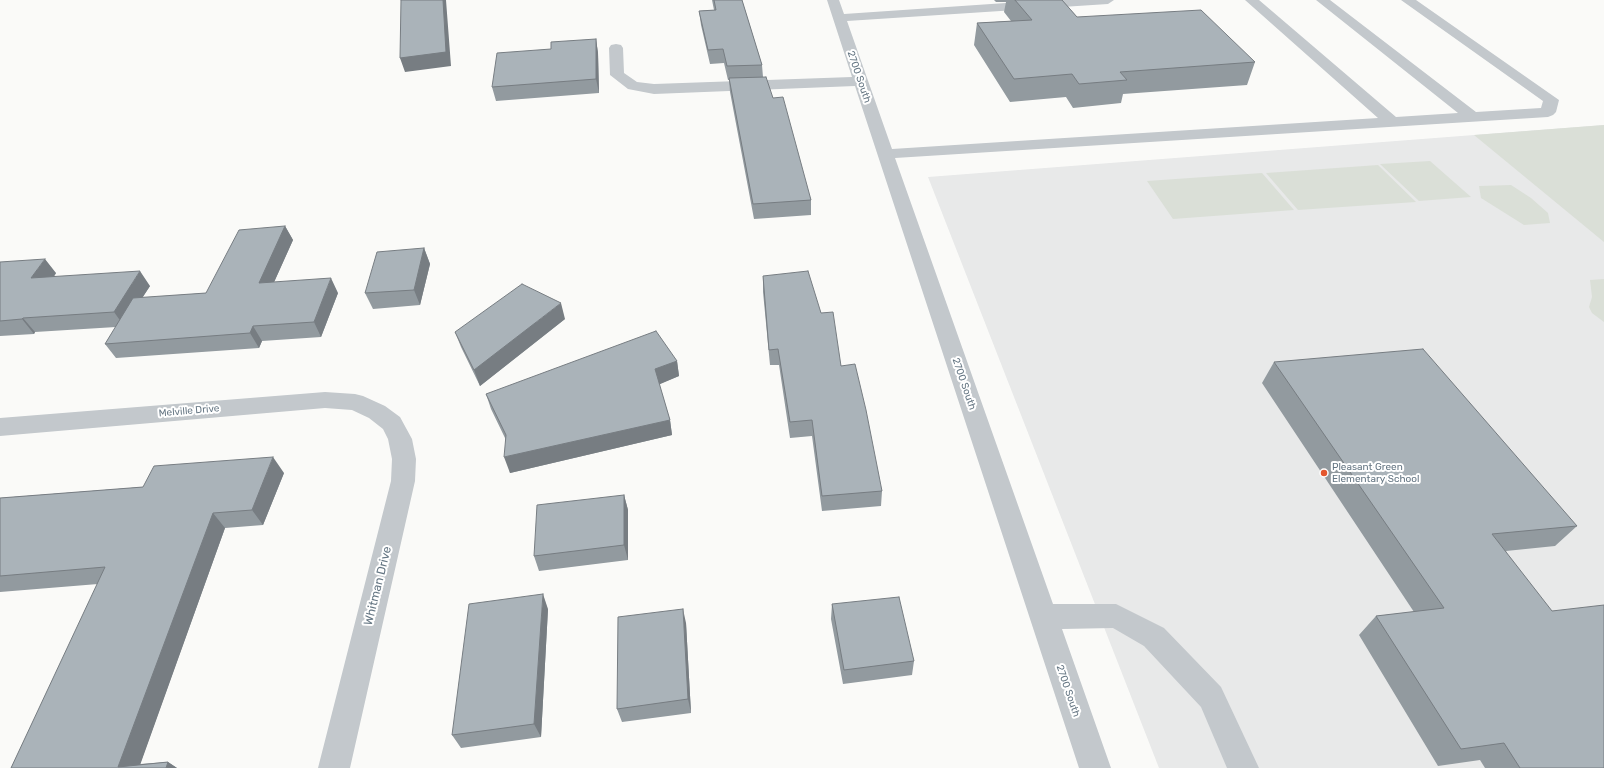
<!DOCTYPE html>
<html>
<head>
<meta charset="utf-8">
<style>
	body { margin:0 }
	canvas { display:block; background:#fafaf8 }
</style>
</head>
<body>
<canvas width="1604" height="768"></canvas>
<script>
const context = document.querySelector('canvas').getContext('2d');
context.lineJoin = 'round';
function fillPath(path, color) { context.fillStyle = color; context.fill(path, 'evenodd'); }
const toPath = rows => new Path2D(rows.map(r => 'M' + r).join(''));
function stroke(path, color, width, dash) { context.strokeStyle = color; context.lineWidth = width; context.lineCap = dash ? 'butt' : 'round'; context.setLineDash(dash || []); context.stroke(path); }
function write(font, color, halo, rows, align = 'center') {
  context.font = font + ' Rubik,sans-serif'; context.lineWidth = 4; context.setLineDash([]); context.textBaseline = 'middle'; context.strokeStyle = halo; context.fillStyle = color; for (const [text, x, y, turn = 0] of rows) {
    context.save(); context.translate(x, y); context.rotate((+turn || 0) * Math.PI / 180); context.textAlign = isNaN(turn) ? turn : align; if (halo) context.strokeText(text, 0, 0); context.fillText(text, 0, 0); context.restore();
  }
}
fillPath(toPath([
	[1604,125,1604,768,1159,768,928,177]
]), '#e8e9e9');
fillPath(toPath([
	[1604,125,1604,242,1474,135],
	[1430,161,1471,197,1419,201,1380,164],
	[1378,165,1416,202,1298,210,1266,173],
	[1262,173,1294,210,1173,219,1147,181],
	[1511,185,1531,198,1548,213,1550,223,1524,225,1481,198,1479,186],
	[1604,279,1604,322,1592,313,1589,307,1592,297,1590,280]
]), '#dadfd7');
fillPath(toPath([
	[827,0,839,0,844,14,1050,0,1114,0,1108,4,847,21,892,149,1378,118,1245,0,1259,0,1396,117,1458,113,1316,0,1330,0,1476,112,1541,108,1543,101,1401,0,1416,0,1559,100,1556,112,1553,115,1548,117,895,158,1053,604,1116,604,1164,628,1221,687,1259,768,1227,768,1201,707,1144,646,1113,628,1062,629,1111,768,1079,768,855,86,654,94,628,89,610,75,609,48,611,45,616,44,621,45,623,48,624,73,637,82,654,84,852,77,827,0],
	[325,392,355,394,363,396,385,406,400,417,412,439,416,459,415,481,350,768,318,768,391,481,392,459,388,439,383,429,369,418,352,410,325,408,0,436,0,418,325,392]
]), '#c3c8cc');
fillPath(toPath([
	[712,0,742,0,762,65,763,77,773,98,811,200,811,215,754,219,730,92,729,80,728,80,724,63,710,64,701,25,699,11,714,10],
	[994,0,1062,0,1077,17,1255,62,1247,85,1123,94,1121,103,1073,108,1066,97,1010,102,974,45,977,23,1011,21,1004,12,1006,2,996,2],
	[596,39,598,53,599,93,496,101,492,87,551,49],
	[285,226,293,240,274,282,338,293,321,337,262,341,259,348,116,358,105,344,116,327,35,332,34,334,0,336,0,262,56,273,54,277,150,286,142,298,206,293],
	[424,248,430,264,420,305,373,309,365,293],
	[763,276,821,313,841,366,882,491,881,506,822,511,812,436,790,438,779,365,770,365,763,292],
	[565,319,480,386,461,347,455,332],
	[677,361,679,376,659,384,670,420,672,435,510,473,505,438,491,409,486,394],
	[1274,362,1577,526,1555,546,1506,551,1604,768,1485,768,1480,760,1438,766,1359,635,1376,616,1414,612,1262,383],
	[284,473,263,525,225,528,140,764,168,762,177,768,11,768,98,584,0,592,0,498,143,487],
	[624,495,628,510,628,560,539,571,534,556],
	[832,604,914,661,912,675,843,684,831,619],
	[548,609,541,737,461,748,452,735],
	[686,623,691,713,622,722,617,709]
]), '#929a9f');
fillPath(toPath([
	[443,0,446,0,451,66,405,72,400,58],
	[596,39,598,53,599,93,596,79],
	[285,226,293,240,267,298,259,283],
	[424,248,430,264,420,305,414,290],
	[45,259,56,273,42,292,31,278],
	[140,271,150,286,124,326,114,312],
	[331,278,338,293,321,337,314,322],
	[561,303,565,319,480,386,474,370],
	[23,318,35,332,34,334,22,319],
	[253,326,262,341,259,348,250,333],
	[677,361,679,376,658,385,655,369],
	[670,420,672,435,510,473,504,457],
	[273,457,284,473,263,525,252,510],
	[624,495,628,510,628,560,624,545],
	[213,513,225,528,139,768,118,767],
	[543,594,548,609,541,737,534,724],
	[683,609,686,623,691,713,688,699],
	[168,762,177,768,166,768]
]), '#777d82');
const building = toPath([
	[401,0,443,0,446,52,400,58,401,0],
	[714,0,742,0,762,65,727,66,723,49,708,50,699,11,716,10,714,0],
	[1015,0,1062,0,1077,17,1201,10,1255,62,1120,72,1127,80,1079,84,1072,74,1014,79,977,23,1032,20,1015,0],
	[596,39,596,79,492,87,497,53,551,49,551,42,596,39],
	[766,77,773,98,783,97,811,200,753,204,729,78,766,77],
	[285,226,259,283,331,278,314,322,253,326,250,333,105,344,133,298,206,293,239,230,285,226],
	[424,248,414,290,365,293,377,252,424,248],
	[45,259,31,278,140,271,114,312,23,318,22,319,0,321,0,262,45,259],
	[808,271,821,313,833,312,841,366,855,364,866,410,882,491,822,496,812,420,790,422,778,349,769,350,763,276,808,271],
	[522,284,561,303,474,370,455,332,522,284],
	[656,331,677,361,655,369,670,420,504,457,506,435,486,394,656,331],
	[1423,349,1577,526,1492,534,1552,611,1604,605,1604,768,1520,768,1504,743,1461,749,1376,616,1444,608,1274,362,1423,349],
	[273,457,252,510,213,513,118,767,168,762,166,768,11,768,105,567,0,576,0,498,143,487,154,466,273,457],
	[624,495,624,545,534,556,537,505,624,495],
	[543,594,534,724,452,735,469,604,543,594],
	[899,597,914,661,844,670,832,604,899,597],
	[683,609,688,699,617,709,618,617,683,609]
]);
fillPath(building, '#aab3b9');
stroke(building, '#777d82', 1);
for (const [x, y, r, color] of [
	[1324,473,4,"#e4572e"]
]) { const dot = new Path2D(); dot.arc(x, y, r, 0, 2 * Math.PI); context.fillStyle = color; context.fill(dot); stroke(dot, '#fff', 1.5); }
write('10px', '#657683', '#fff', [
	["2700 South",859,77,71],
	["2700 South",964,384,71],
	["Melville Drive",189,411,-5],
	["2700 South",1068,691,71]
]);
write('10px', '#657683', '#fff', [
	["Pleasant Green",1332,467],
	["Elementary School",1332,479]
], 'left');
write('12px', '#657683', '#fff', [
	["Whitman Drive",378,586,-76]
]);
</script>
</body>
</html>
